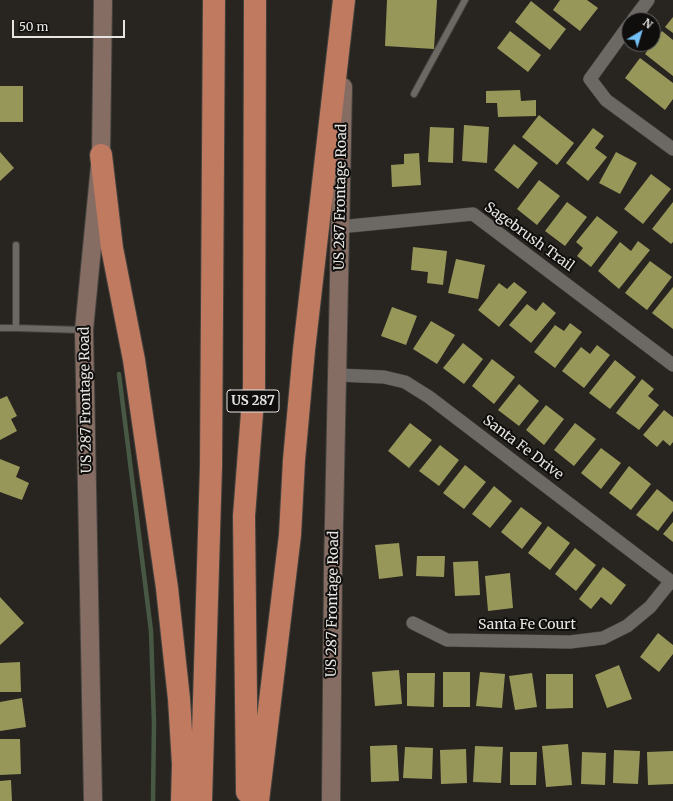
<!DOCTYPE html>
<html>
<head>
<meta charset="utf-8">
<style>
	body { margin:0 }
	#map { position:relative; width:673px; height:801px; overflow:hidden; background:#282521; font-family:Merriweather,serif }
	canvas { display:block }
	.north { position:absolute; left:621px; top:12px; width:40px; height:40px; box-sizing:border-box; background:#0f0e0c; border:1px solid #656462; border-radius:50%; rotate:38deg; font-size:11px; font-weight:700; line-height:16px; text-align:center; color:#e7e5e2 }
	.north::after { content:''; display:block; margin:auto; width:14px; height:18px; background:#75c0f6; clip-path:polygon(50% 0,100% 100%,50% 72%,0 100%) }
	.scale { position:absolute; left:12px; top:20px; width:113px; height:18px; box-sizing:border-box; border:2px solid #e7e5e2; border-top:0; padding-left:5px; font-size:12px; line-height:14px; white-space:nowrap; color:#e7e5e2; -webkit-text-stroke:3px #0f0e0c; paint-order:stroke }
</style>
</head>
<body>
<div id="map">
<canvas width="673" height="801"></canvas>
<div class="north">N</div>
<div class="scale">50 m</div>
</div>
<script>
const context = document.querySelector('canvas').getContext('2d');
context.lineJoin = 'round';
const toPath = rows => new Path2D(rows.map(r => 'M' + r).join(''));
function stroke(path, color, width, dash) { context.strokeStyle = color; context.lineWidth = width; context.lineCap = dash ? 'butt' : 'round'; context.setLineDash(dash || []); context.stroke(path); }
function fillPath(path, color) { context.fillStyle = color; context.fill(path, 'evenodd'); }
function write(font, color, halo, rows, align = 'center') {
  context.font = font + ' Merriweather,serif'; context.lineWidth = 4; context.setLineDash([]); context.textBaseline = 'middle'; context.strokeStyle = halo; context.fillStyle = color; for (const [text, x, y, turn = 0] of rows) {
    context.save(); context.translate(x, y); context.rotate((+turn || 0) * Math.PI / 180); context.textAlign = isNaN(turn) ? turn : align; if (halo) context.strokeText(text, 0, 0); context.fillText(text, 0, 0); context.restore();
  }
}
stroke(toPath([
	[119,374,151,631,154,723,153,801]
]), '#475944', 4.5);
fillPath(toPath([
	[387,0,437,0,434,49,385,46],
	[560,0,587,0,598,8,580,31,553,10],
	[531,1,566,29,550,50,515,22],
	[673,17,673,33,665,27],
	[510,31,541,55,528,72,497,48],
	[662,31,673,40,673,76,645,54],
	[640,58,673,83,673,99,665,110,625,78],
	[0,86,23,86,23,122,0,122],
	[520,90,521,101,536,100,536,116,498,117,497,103,486,103,486,91],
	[539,115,574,143,557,165,522,137],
	[464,125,489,127,487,163,462,161],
	[430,127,454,128,453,163,428,162],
	[593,128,604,136,595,148,607,157,588,181,566,163],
	[514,144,538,163,518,189,494,170],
	[0,152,14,168,0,181],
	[616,152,637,163,620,194,599,183],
	[419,153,421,185,392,187,391,165,404,164,404,154],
	[651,174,671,189,643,224,624,209],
	[539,180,560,196,537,225,517,209],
	[567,202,587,217,565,246,545,231],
	[673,202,673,242,671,244,652,229],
	[597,216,618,232,591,267,577,256,583,248,576,242],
	[638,241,650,250,619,289,598,271,620,242,631,251],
	[413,247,447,251,443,285,427,283,428,272,411,270],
	[456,259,485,265,478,299,448,293],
	[650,261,672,277,647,310,625,293],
	[514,282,527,292,499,327,478,310,499,283,507,289],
	[673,287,673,329,652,313],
	[543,302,556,313,531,343,509,325,527,304,536,311],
	[392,307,417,316,406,345,381,336],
	[431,321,455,335,437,364,413,349],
	[570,323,582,332,555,368,534,352,555,325,564,331],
	[463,343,483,359,464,384,443,368],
	[597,345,610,355,584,388,562,371,581,347,590,354],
	[492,359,515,377,494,404,472,386],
	[615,360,636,377,610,409,589,393],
	[642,379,654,389,648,396,659,405,639,430,616,413],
	[519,384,539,401,519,426,498,410],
	[7,396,17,416,11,419,17,431,0,440,0,399],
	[546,405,564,419,544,445,526,430],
	[664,410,673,417,673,442,670,446,663,440,657,447,643,435],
	[410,423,432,440,409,468,388,451],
	[575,423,596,439,574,466,554,450],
	[440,445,459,460,439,486,419,471],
	[601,448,621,463,601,489,581,473],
	[0,459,20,467,16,477,29,483,22,500,0,492],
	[465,465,486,482,464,509,443,493],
	[629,466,651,484,631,510,609,493],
	[494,486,512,501,490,528,472,514],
	[657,489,673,502,673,511,658,531,636,515],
	[521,507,542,523,522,549,501,532],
	[673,522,673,542,663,534],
	[548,526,570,543,550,570,528,553],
	[399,543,403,576,379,579,375,545],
	[575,548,596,565,576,591,555,574],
	[417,556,445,556,444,577,416,576],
	[478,561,480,595,455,596,453,562],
	[603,567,626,585,611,605,601,597,591,609,579,599],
	[510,573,513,608,488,611,485,576],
	[0,597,24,623,0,645],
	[658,633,673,645,673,654,659,672,640,657],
	[20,662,21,692,0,692,0,663],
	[619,665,632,699,607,708,595,675],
	[399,670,402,704,375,706,372,672],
	[443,672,470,672,470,707,443,707],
	[480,672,505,674,502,708,476,706],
	[407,673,435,673,434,707,407,706],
	[532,673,537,707,515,710,509,676],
	[546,674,573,674,573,708,546,709],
	[22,698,26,727,0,731,0,702],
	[0,739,20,739,21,774,0,775],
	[568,744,572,785,546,787,542,746],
	[397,745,399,781,371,782,370,746],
	[475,746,503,747,501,783,473,782],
	[405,747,433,748,432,779,403,778],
	[466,749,467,783,441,784,440,750],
	[614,750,640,751,638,784,613,783],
	[673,751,673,784,648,785,647,752],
	[510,752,537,752,536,785,510,785],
	[582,752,606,753,605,785,581,784],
	[11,780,12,801,0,801,0,781]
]), '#98975a');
const service = toPath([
	[414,94,465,0],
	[16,245,16,328,82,330],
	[0,328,16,328]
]);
const minor = toPath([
	[633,20,648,0],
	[629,25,590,79,606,100,673,149],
	[339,227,473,214,673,365],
	[338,375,384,377,405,382,429,397,673,583],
	[413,623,447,640,570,642,603,638,627,626,650,607,671,581]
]);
const secondary = toPath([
	[93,801,84,330,101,155,103,0],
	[331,801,333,570,343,87]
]);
const motorway = toPath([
	[101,155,112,248,134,360,167,588,179,699,183,764,182,801],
	[247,792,244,516,254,387,255,0],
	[201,801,211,466,214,0],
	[258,801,290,535,294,460,304,350,344,0]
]);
stroke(service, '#44423e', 8);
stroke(minor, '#44423e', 14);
stroke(secondary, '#44423e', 20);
stroke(motorway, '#44423e', 24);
stroke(service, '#6c6864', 6);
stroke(minor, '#6c6864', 13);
stroke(secondary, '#856d63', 18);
stroke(motorway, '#bf7a60', 22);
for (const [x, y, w] of [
	[253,401,52]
]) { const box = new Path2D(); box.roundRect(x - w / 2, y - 11, w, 22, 3); context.fillStyle = '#0f0e0c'; context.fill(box); stroke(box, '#e7e5e2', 1); }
write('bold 13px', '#e7e5e2', null, [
	["US 287",253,401]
]);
write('14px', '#e7e5e2', '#0f0e0c', [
	["US 287 Frontage Road",341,197,-89],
	["Sagebrush Trail",529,237,36],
	["US 287 Frontage Road",86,400,-91],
	["Santa Fe Drive",523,448,37],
	["US 287 Frontage Road",333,604,-89],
	["Santa Fe Court",527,625]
]);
</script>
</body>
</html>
